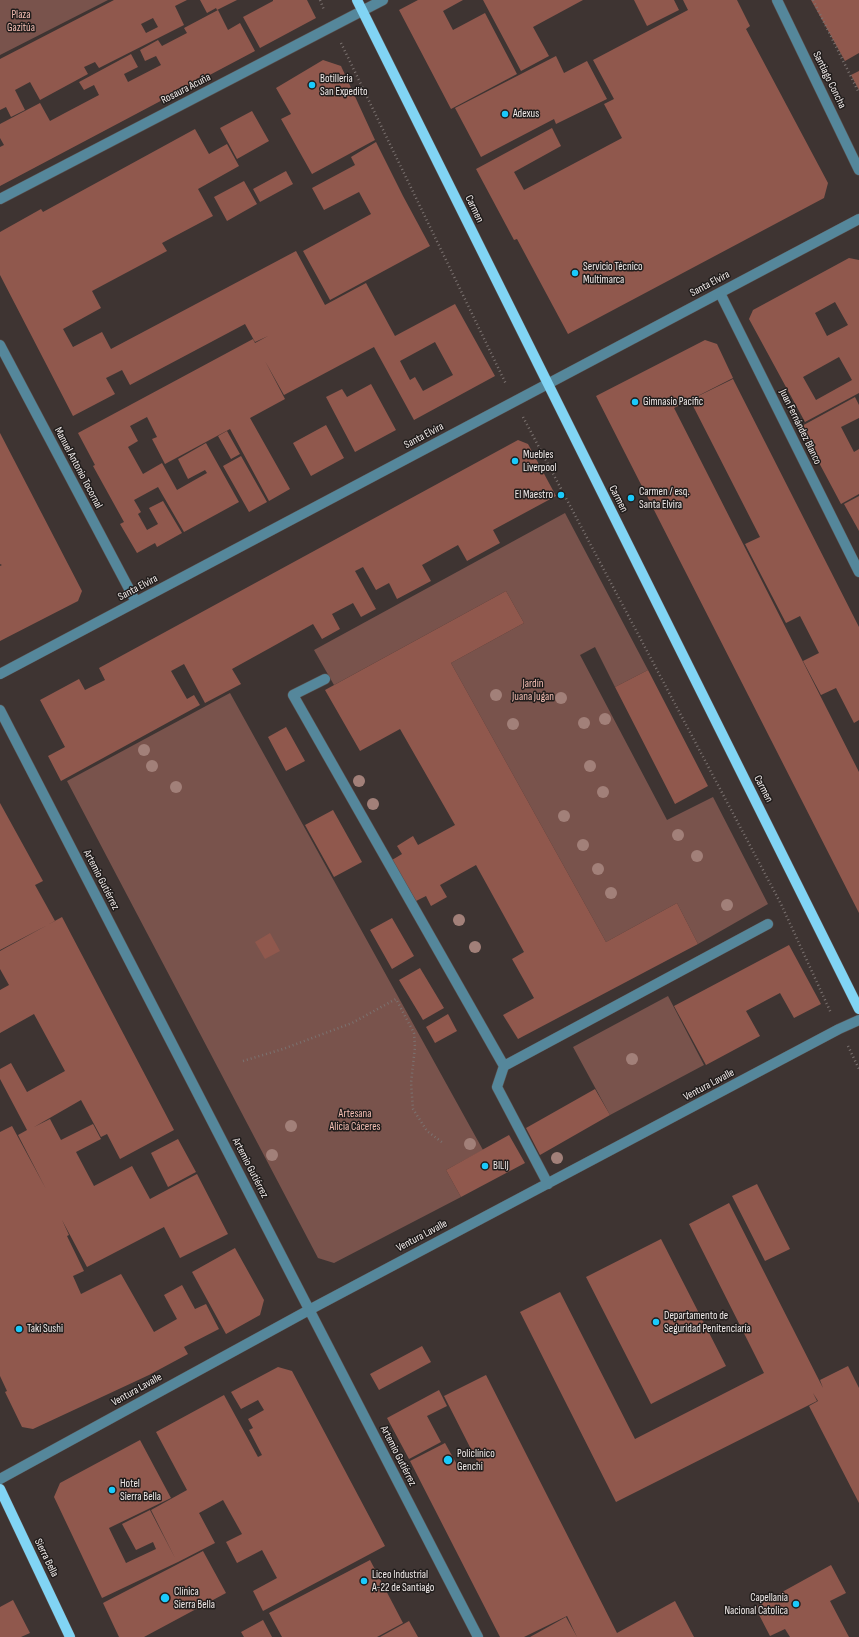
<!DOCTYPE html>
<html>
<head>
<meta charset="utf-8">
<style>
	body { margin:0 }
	canvas { display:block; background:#3e3432 }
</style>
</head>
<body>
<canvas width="859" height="1637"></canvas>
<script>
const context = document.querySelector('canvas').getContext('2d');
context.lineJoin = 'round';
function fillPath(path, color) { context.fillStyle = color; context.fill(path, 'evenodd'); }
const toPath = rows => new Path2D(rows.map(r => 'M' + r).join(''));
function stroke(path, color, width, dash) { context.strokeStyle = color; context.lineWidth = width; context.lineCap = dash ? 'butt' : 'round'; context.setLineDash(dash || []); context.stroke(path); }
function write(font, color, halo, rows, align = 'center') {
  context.font = font + ' "Sofia Sans Condensed",sans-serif'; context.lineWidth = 3; context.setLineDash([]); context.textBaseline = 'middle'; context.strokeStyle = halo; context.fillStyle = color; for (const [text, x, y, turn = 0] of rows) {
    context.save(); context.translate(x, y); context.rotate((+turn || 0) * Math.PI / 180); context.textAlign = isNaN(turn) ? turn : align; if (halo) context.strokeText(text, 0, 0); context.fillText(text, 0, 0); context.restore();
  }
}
fillPath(toPath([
	[0,0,108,0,0,55],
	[565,513,648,670,615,687,595,647,580,655,667,820,713,797,768,904,698,944,677,903,606,942,451,663,524,623,506,591,334,685,314,650],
	[230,693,483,1150,446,1170,461,1197,334,1263,318,1258,67,781],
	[668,996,704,1065,610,1115,573,1047]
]), '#79534c');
fillPath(toPath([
	[114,0,187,0,175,6,184,25,99,68,95,62,84,67,88,74,40,100,30,82,15,90,25,110,11,117,6,107,0,110,0,59],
	[153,18,158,27,146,33,141,24],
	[200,0,237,0,217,10,216,8,207,13],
	[273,0,307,0,316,18,260,48,243,17,273,1],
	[418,0,463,0,443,11,453,30,485,13,517,74,451,109,399,10],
	[483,0,583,0,533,27,549,56,521,71],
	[634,0,674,0,679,10,647,26],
	[683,0,737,0,750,26,746,29,828,183,824,198,568,334,517,239,514,240,476,169,552,128,561,146,514,172,524,190,622,138,604,104,614,99,593,60,688,10],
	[811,0,859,0,859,53,845,61],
	[218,10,228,30,240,23,255,51,0,186,0,147,4,145,0,138,0,124,40,103,50,121,63,114,99,95,94,85,84,90,79,82,131,54,138,67,124,74,128,82,161,65,156,56,145,61,140,50,158,40,162,46,187,33,184,28],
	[556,56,564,73,587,61,607,99,556,124,554,119,481,157,455,108],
	[323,60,341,66,375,140,312,174,281,119,291,114,276,88],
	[859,71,859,90,851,75],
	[252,111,269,141,237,159,220,128],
	[195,129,209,154,227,144,239,166,198,189,213,216,162,243,167,251,92,291,101,308,63,329,73,347,102,332,111,349,296,251,325,305,366,283,395,336,455,304,495,376,414,420,374,347,284,395,265,361,285,399,250,418,290,489,269,501,230,429,165,464,152,439,157,437,147,417,130,426,138,441,128,447,143,474,162,463,177,490,207,473,205,470,188,479,178,459,206,443,239,502,184,532,158,487,134,500,141,512,138,514,147,530,158,524,149,508,163,501,182,533,157,547,155,543,137,553,120,524,124,522,93,466,95,465,78,433,253,339,255,343,268,336,255,342,245,324,130,385,122,370,106,378,115,394,73,416,0,275,0,232,41,209,43,212],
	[435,342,453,375,423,391,415,377,410,380,400,361],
	[376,142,403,196,430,246,330,300,303,251,371,214,359,192,324,210,312,188,355,165,351,157],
	[286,171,293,184,260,202,253,189],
	[244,181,257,204,227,221,214,197],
	[849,258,859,260,859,393,805,422,749,319,753,310],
	[835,302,848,325,827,336,815,313],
	[839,357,852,380,816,400,803,377],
	[705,340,717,344,733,378,674,408,859,772,859,913,596,396],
	[733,379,859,627,859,720,854,723,836,688,821,695,803,661,819,653,800,616,786,623,745,544,760,537,690,400],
	[371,384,396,430,355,452,326,397,342,389,347,397],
	[855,397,859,405,859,418,841,427,854,452,859,449,859,494,841,504,800,427],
	[326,425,344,458,311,476,293,443],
	[227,431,240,454,231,459,218,436],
	[0,433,82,591,78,601,0,641,0,566,2,565,0,564],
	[518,440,528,444,556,496,493,530,500,543,467,561,458,545,422,565,431,581,397,599,389,583,376,590,363,567,355,571,376,609,361,617,353,603,332,614,340,629,322,639,313,624,270,648,232,669,241,684,205,703,184,664,171,671,187,699,194,695,200,705,61,781,48,756,65,747,40,700,79,679,85,690,105,680,99,668],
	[241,456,267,502,249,512,223,466],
	[859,496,859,531,844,504],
	[506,591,524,623,451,663,606,942,677,903,698,944,518,1039,503,1015,534,998,512,959,524,952,476,865,440,885,447,897,431,906,426,896,416,901,392,860,402,854,397,846,413,836,418,845,455,825,400,729,360,751,325,690],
	[648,670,708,786,675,804,615,687],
	[286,727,305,761,286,771,268,737],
	[0,803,43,881,35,885,55,921,0,950],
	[333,810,362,862,334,877,305,825],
	[62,917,174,1130,120,1159,107,1134,101,1137,81,1100,34,1127,50,1119,61,1140,93,1124,101,1139,76,1152,94,1186,132,1166,150,1199,197,1174,228,1234,180,1258,164,1227,87,1267,62,1220,69,1235,67,1236,84,1271,73,1276,81,1294,121,1274,154,1332,177,1319,164,1295,182,1285,195,1309,206,1304,219,1329,184,1347,188,1354,149,1375,33,1429,22,1427,5,1392,7,1391,0,1376,0,1132,12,1126,46,1189,18,1135,27,1130,0,1079,0,1069,11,1063,27,1092,65,1071,34,1014,0,1033,0,990,9,985,0,969,0,951],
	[392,918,414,956,392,969,370,930],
	[270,933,280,951,265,959,255,942],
	[789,945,821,1004,794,1018,780,993,746,1011,760,1036,706,1065,674,1006],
	[420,968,444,1008,423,1020,399,980],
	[448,1014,457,1031,435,1043,426,1027],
	[595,1089,610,1115,540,1155,526,1128],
	[509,1135,525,1163,461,1197,446,1170],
	[178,1139,196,1172,168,1187,151,1153],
	[757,1184,790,1249,765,1261,732,1196],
	[729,1203,823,1388,820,1380,848,1366,859,1388,859,1503,809,1406,818,1401,813,1393,817,1401,616,1502,520,1312,560,1292,635,1439,764,1373,689,1224],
	[661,1239,726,1366,651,1404,586,1277],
	[235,1248,264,1300,260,1315,226,1334,192,1272],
	[422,1346,431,1362,379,1390,370,1374],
	[278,1367,292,1371,385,1546,263,1611,253,1591,277,1578,262,1550,237,1563,226,1542,242,1534,223,1500,199,1513,215,1543,178,1562,102,1598,54,1497,60,1483,140,1440,171,1498,109,1528,126,1563,156,1549,153,1542,136,1550,122,1524,150,1510,175,1558,151,1510,187,1490,156,1432,224,1395,258,1457,262,1455,249,1430,253,1428,248,1419,264,1410,258,1400,241,1409,231,1392],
	[486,1375,617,1633,675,1601,694,1637,577,1637,567,1616,524,1637,500,1637,410,1461,445,1443,460,1470,477,1461,444,1396],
	[439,1390,447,1406,427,1416,441,1442,409,1459,387,1418],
	[203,1551,226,1593,144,1637,119,1637,103,1603],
	[370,1560,403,1623,377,1637,282,1637,269,1613],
	[831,1565,846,1593,830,1601,849,1637,790,1637,785,1629,770,1636,755,1607],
	[13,1600,30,1633,21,1637,0,1637,0,1607],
	[566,1617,577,1637,530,1637],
	[263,1620,272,1637,244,1637,241,1632],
	[409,1621,418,1637,380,1637]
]), '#90584d');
const minor = toPath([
	[777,0,859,170],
	[0,199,383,0],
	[720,293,859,572],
	[0,345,136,602],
	[0,674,859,219],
	[325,679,293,695,504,1066],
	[0,710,478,1637],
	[548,1184,497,1087,504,1066,768,924],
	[0,1479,309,1310,839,1029,859,1020]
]);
const major = toPath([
	[357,0,859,1009],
	[0,1489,70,1637]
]);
stroke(minor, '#5a514f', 11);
stroke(major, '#5a514f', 11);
stroke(toPath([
	[320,0,324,10],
	[813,0,859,93],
	[341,43,506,384],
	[523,417,781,904,831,1013],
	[848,1046,859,1069],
	[243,1061,283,1049,352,1023,396,999,414,1033,415,1047,411,1083,413,1109,427,1131,443,1143]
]), '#7b7270', 2.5, [1, 3]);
stroke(minor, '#55879b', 10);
stroke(major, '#81d4f4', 10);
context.fillStyle = '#a28079';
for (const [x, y] of [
	[496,695],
	[561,698],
	[605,719],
	[584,723],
	[513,724],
	[144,750],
	[152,766],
	[590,766],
	[359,781],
	[176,787],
	[603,792],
	[373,804],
	[564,816],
	[678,835],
	[583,845],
	[697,856],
	[598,869],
	[611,893],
	[727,905],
	[459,920],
	[475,947],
	[632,1059],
	[291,1126],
	[470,1144],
	[272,1155],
	[557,1158]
]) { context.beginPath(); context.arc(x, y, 6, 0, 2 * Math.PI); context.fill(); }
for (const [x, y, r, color] of [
	[312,85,4,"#1acafc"],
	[505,114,4,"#1acafc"],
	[575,273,4,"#1acafc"],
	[635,402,4,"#1acafc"],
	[515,461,4,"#1acafc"],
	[561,495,4,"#1acafc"],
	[631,498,4,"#1acafc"],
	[485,1166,4,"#1acafc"],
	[656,1322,4,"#1acafc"],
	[19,1329,4,"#1acafc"],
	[448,1460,5,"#1acafc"],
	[112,1490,4,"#1acafc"],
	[364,1581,4,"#1acafc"],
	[165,1598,5,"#1acafc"],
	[796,1604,4,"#1acafc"]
]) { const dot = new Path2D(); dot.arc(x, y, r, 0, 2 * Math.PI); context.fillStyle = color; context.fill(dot); stroke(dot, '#211d1c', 1.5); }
write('11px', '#f4beb3', '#211d1c', [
	["Plaza",21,15],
	["Gazitúa",21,28],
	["Jardín",533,684],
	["Juana Jugan",533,697],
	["Artesana",355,1114],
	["Alicia Cáceres",355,1127]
]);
write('11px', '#f0eae9', '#211d1c', [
	["Botilleria",320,79],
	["San Expedito",320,92],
	["Adexus",513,114],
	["Servicio Técnico",583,267],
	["Multimarca",583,280],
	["Gimnasio Pacific",643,402],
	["Muebles",523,455],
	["Liverpool",523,468],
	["Carmen / esq.",639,492],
	["Santa Elvira",639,505],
	["El Maestro",553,495,"right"],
	["BILIJ",493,1166],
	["Departamento de",664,1316],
	["Seguridad Penitenciaría",664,1329],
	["Taki Sushi",27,1329],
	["Policlínico",457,1454],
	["Genchi",457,1467],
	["Hotel",120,1484],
	["Sierra Bella",120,1497],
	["Liceo Industrial",372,1575],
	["A-22 de Santiago",372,1588],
	["Clínica",174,1592],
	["Sierra Bella",174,1605],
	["Capellania",788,1598,"right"],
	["Nacional Catolica",788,1611,"right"]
], 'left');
write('11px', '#f0eae9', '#211d1c', [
	["Santiago Concha",829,80,64],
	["Rosaura Acuña",186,89,-27],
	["Carmen",474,209,64],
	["Santa Elvira",710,284,-28],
	["Juan Fernández Blanco",800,427,64],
	["Santa Elvira",424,436,-28],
	["Manuel Antonio Tocornal",78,468,62],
	["Carmen",618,499,63],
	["Santa Elvira",138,588,-28],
	["Carmen",763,789,63],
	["Artemio Gutiérrez",101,880,63],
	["Ventura Lavalle",709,1085,-28],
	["Artemio Gutiérrez",250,1168,63],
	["Ventura Lavalle",422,1236,-28],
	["Ventura Lavalle",137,1390,-29],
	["Artemio Gutiérrez",398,1456,63],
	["Sierra Bella",46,1558,64]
]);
</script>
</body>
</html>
